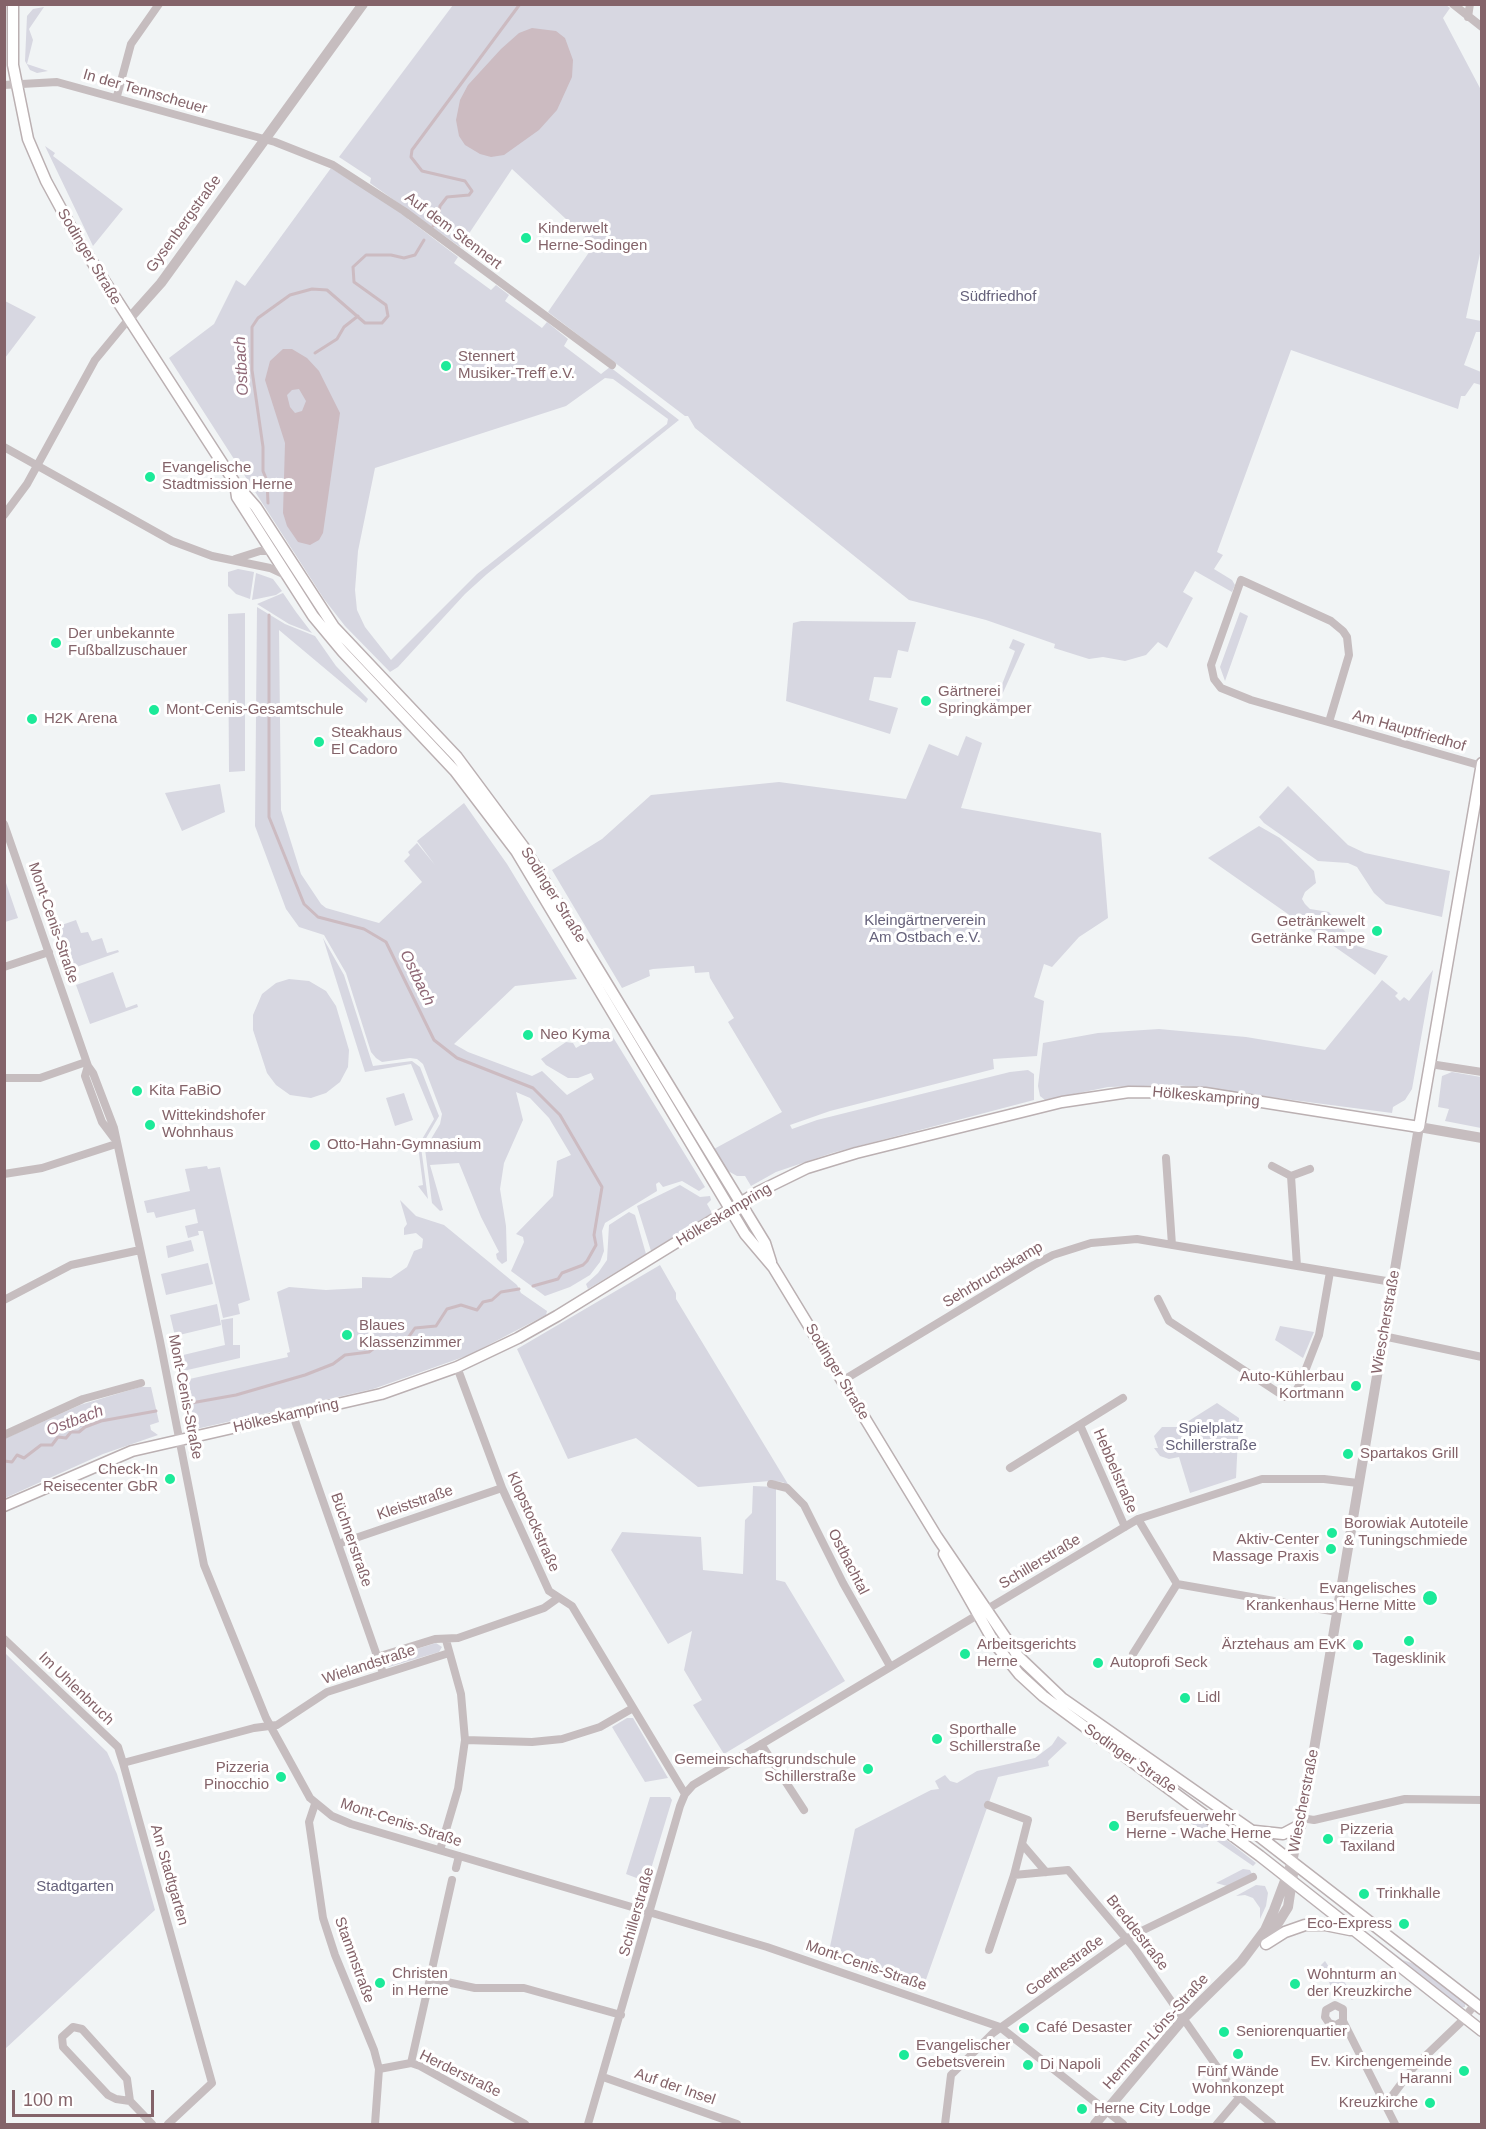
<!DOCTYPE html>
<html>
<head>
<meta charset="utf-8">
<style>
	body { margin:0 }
	#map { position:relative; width:1486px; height:2129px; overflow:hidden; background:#f1f4f5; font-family:Helvetica,sans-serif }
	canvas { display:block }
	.frame { position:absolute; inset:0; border:6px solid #846369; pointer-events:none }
	.scale { position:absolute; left:12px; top:2090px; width:142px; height:27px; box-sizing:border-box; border:3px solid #846369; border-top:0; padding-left:8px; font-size:18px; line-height:21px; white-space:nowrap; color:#846369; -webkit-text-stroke:4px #fff; paint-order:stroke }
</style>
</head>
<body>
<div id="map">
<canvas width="1486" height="2129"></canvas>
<div class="frame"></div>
<div class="scale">100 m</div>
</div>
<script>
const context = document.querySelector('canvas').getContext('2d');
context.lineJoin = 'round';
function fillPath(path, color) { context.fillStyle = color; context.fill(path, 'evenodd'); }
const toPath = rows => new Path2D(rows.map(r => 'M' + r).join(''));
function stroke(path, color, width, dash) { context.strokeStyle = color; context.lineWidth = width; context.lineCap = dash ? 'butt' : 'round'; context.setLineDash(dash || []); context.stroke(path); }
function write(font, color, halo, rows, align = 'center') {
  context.font = font + ' Helvetica,sans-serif'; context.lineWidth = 6; context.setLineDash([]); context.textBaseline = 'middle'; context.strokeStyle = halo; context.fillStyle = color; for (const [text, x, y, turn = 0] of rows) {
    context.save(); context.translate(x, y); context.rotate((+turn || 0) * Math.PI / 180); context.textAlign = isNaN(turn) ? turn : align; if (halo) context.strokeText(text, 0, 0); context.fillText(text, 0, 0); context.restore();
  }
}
fillPath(toPath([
	[453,5,1446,5,1450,8,1443,18,1481,90,1481,249,1466,318,1481,321,1481,332,1476,332,1464,365,1481,372,1481,385,1474,383,1465,396,1461,396,1458,409,1291,350,1217,552,1223,555,1214,569,1232,580,1235,585,1232,592,1195,571,1183,592,1193,598,1167,648,1158,642,1146,655,1125,661,1103,657,1089,659,1054,648,1055,644,986,620,909,600,695,428,688,416,685,416,548,312,594,245,512,169,460,247,370,183,371,178,339,157],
	[44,7,29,29,33,40,27,64,48,71,37,73,30,70,25,61,27,16,33,9],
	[45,146,55,153,53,156,123,209,93,246],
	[331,168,407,216,408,219,458,257,454,263,491,290,496,285,509,295,505,301,542,328,547,322,568,339,564,346,601,374,610,367,679,420,487,574,465,594,398,667,390,672,345,626,324,599,169,358,214,324,236,280,245,286],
	[605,378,613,379,668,419,667,424,477,574,391,660,365,627,357,610,355,590,358,551,375,468,566,406],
	[5,301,36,317,5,358,4,301],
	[238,569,254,572,250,599,236,594,228,586,228,572],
	[256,573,273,579,282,591,276,595,252,600],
	[283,593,296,612,312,633,289,624,257,604],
	[257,607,285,624,315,636,336,666,368,699,366,703,279,630,281,810,301,874,321,904,326,908,379,923,422,882,404,861,410,855,408,852,417,843,435,865,417,841,464,803,507,864,577,979,515,986,454,1044,468,1052,532,1076,542,1071,567,1095,594,1079,591,1073,578,1078,568,1078,546,1065,541,1059,566,1042,573,1043,576,1048,608,1029,705,1187,699,1191,682,1181,663,1187,659,1182,656,1184,657,1191,605,1223,602,1231,604,1251,600,1262,590,1275,570,1287,545,1296,511,1271,524,1242,523,1237,516,1234,553,1196,557,1161,571,1155,549,1118,530,1098,516,1092,523,1120,504,1163,500,1189,506,1226,507,1261,502,1264,497,1259,496,1254,499,1252,481,1217,459,1163,430,1165,443,1210,440,1211,432,1203,425,1149,440,1124,442,1114,423,1064,417,1059,410,1058,382,1062,376,1058,371,1052,346,973,324,935,299,927,286,909,255,826],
	[1240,612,1248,616,1225,681,1220,667],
	[245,613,245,771,229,772,228,614],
	[801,621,916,622,908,652,898,650,891,678,874,677,869,700,898,708,890,734,786,701,793,623],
	[1013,639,1025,644,997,706,994,705,1015,651,1009,648],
	[966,736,982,743,961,808,1101,833,1108,918,1079,937,1052,967,1044,964,1034,997,1044,1001,1037,1056,993,1059,994,1069,830,1111,790,1125,792,1129,817,1120,1010,1072,1028,1070,1034,1074,1034,1100,832,1153,776,1172,751,1186,745,1176,737,1176,728,1171,714,1149,782,1112,728,1022,734,1018,710,978,709,972,695,973,694,966,653,969,649,970,650,976,622,988,552,870,602,839,651,795,779,782,906,799,929,744,958,756],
	[220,784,225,812,182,831,165,793],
	[1288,786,1348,845,1365,853,1450,871,1442,917,1386,904,1374,893,1357,867,1348,863,1318,861,1264,823,1259,817],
	[1259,826,1280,838,1314,871,1316,883,1305,892,1302,899,1305,904,1310,909,1329,912,1357,946,1388,956,1375,975,1208,858],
	[5,880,18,918,5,922,4,922],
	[76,920,81,933,88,932,92,941,102,938,107,953,118,950,119,952,71,969,56,927],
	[323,938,344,975,373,1066,412,1061,420,1067,439,1116,421,1147,428,1199,418,1186,423,1185,418,1146,434,1119,411,1064,365,1072],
	[1433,970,1412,1089,1405,1100,1393,1107,1392,1113,1178,1085,1108,1087,1045,1100,1040,1096,1038,1086,1043,1043,1098,1033,1159,1029,1246,1037,1325,1050,1382,980,1398,993,1395,996,1400,1001,1404,997,1409,1001],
	[113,972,126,1008,137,1004,138,1007,90,1024,76,985],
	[289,979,309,981,326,991,336,1006,349,1050,348,1067,340,1082,326,1093,311,1098,290,1095,276,1085,267,1073,253,1030,253,1015,262,994,276,983],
	[1452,1072,1481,1077,1481,1128,1445,1121,1449,1109,1438,1107,1442,1076],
	[404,1093,413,1120,395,1126,386,1098],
	[207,1166,208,1169,220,1167,250,1300,238,1304,240,1314,223,1318,203,1231,198,1231,199,1235,188,1238,185,1226,198,1223,195,1209,156,1218,154,1212,147,1213,144,1201,190,1191,185,1169],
	[680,1185,700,1197,710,1196,711,1200,707,1204,712,1213,651,1251,637,1206],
	[400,1200,416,1216,444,1225,517,1285,521,1293,547,1311,546,1315,469,1355,373,1389,196,1429,185,1380,288,1357,287,1353,290,1352,277,1292,289,1287,326,1290,362,1288,362,1277,391,1278,407,1267,414,1251,422,1248,423,1239,416,1233,404,1235,404,1228,407,1224],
	[629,1212,635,1215,646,1254,588,1289,586,1284,598,1273,607,1260,609,1225],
	[191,1240,194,1251,168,1258,166,1246],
	[208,1263,213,1284,166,1295,161,1274],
	[660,1265,676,1293,676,1299,791,1489,783,1482,770,1481,698,1487,636,1438,568,1459,517,1349],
	[217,1304,221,1325,175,1336,170,1315],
	[233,1318,233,1345,240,1345,240,1358,183,1371,179,1356,225,1345,221,1320],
	[1280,1326,1314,1332,1303,1358,1275,1340],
	[140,1387,151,1387,159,1422,150,1425,151,1430,158,1435,103,1454,5,1498,4,1439,80,1405],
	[1217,1403,1239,1418,1236,1478,1190,1493,1179,1457,1169,1459,1160,1456,1154,1448,1158,1448,1154,1436,1162,1427,1179,1427],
	[753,1486,776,1487,776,1580,785,1582,845,1681,724,1754,693,1705,702,1700,684,1670,692,1631,668,1644,611,1550,622,1532,701,1537,703,1570,743,1574,745,1520,752,1513],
	[436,1643,442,1647,439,1652,389,1667,384,1663,387,1658],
	[5,1653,107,1752,117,1774,155,1910,5,2049],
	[627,1718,633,1718,668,1778,645,1782,612,1727],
	[1058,1736,1067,1743,1048,1761,1049,1766,998,1777,923,1988,828,1956,855,1829,931,1790,939,1789,935,1781,945,1775,950,1781,957,1783,977,1771,1035,1758,1052,1745],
	[650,1797,670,1797,672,1800,647,1882,626,1874],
	[1197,1821,1205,1823,1256,1863,1253,1866,1189,1822],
	[1243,1869,1250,1870,1252,1874,1227,1886,1216,1883],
	[1256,1885,1265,1886,1268,1893,1266,1906,1260,1919,1260,1908,1253,1898,1245,1895,1236,1896],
	[1320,1896,1403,1960,1417,1965,1465,2003,1465,2007,1460,2008,1318,1898],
	[1325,1961,1333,1973,1337,1971,1355,1998,1352,2000,1343,1993,1334,1993,1321,1965]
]), '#d7d7e1');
fillPath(toPath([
	[532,28,556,31,565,38,573,60,572,77,557,110,539,130,504,155,491,157,480,154,465,145,459,136,456,120,460,100,468,85,501,49,519,33],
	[283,349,292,349,307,358,319,371,340,413,323,533,319,540,310,545,298,542,287,526,283,513,285,443,265,380,270,361],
	[299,389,306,401,302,411,295,413,290,407,287,395,292,390]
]), '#ccbbc1');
stroke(toPath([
	[433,226,438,218,440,206,447,197,469,195,472,191,465,181,422,171,411,157,412,150,520,4],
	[315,353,337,339,344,327,358,316],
	[268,503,267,481,263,471,263,447,252,370,252,327,258,318,290,295,312,289,327,290,365,323,382,323,388,316,386,305,354,282,353,267,366,255,391,255,404,258,415,255,424,240],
	[269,615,269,817,304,904,318,917,364,929,386,942,434,1040,457,1058,533,1088,560,1115,602,1187,594,1235,596,1245,587,1261,583,1265,562,1273,558,1279,533,1286],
	[191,1403,236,1395,305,1375,333,1364,345,1355,369,1352,381,1343,405,1342,415,1328,436,1326,447,1309,461,1305,477,1310,483,1302,492,1300,501,1292,519,1289],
	[4,1461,12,1462,17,1455,24,1458,41,1445,52,1445,58,1437,66,1438,71,1432,79,1432,85,1427,101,1421,156,1411]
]), '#ccbbc1', 3);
const secondary = toPath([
	[13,4,13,65,28,139,46,181,78,240,235,483,256,507,334,627,457,757,523,846,765,1243,771,1262],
	[235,483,237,497,313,616,343,652,455,771,516,851,745,1234,773,1267,937,1537,1018,1656,1062,1698,1251,1830,1482,2009],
	[4,1506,132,1451,381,1394,457,1367,518,1338,557,1316,758,1192,807,1168,856,1153,1062,1102,1129,1092,1205,1093,1419,1127,1482,763],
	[944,1554,995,1644,1019,1674,1043,1696,1260,1856,1482,2031],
	[1255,1831,1283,1834,1300,1825],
	[1266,1944,1285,1932,1305,1925,1325,1925,1350,1930]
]);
stroke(secondary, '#bbb0b2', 13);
stroke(toPath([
	[1453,4,1482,27],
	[1468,17,1470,4],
	[4,85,57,82,275,142,333,165,404,211,612,365],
	[117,96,131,44,159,4],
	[4,447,172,541,212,556,270,568,285,575],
	[4,515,27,484,95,360,128,320],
	[235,559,260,551,273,551],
	[1329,722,1349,655,1347,637,1343,631,1331,621,1241,580,1211,665,1214,679,1221,688,1251,700,1482,766],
	[4,824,88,1066,93,1073,114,1128,160,1341,204,1565,266,1718,310,1798,332,1816,351,1824,767,1947,1000,2027,1123,2124],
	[4,967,49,952],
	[1430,1064,1482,1072],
	[88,1066,85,1076,92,1095,102,1122,114,1138],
	[4,1078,40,1078,86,1062],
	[1166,1158,1172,1245],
	[1272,1166,1291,1176],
	[4,1174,42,1168,116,1144],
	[1297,1266,1291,1176,1310,1169],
	[1158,1299,1169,1321,1285,1397,1295,1392,1300,1384,1319,1335,1330,1272],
	[4,1300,71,1265,140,1250],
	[1383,1336,1482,1357],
	[457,1367,502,1488,549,1591,572,1606,685,1794],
	[842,1381,1034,1265,1053,1255,1091,1243,1137,1239,1392,1282],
	[293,1415,383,1673],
	[1080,1425,1125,1527],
	[4,1435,83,1399,141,1383],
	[1010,1468,1123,1398],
	[771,1484,787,1488,804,1505,843,1583,890,1666],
	[1138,1519,1177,1584,1337,1612],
	[338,1544,502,1488],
	[4,1639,118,1747,123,1763,212,2083,168,2124],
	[1133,1654,1177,1584],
	[377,1657,435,1639,458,1638,544,1608,558,1598],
	[465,1740,532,1742,562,1739,600,1727,633,1708],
	[761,1744,804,1810],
	[123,1763,254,1728,277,1725,327,1692,449,1653],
	[315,1804,309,1822,323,1918,335,1955,374,2050,379,2069,375,2124],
	[988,1805,1028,1820,1014,1875,989,1950],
	[1301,1818,1314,1820,1405,1799,1482,1800],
	[1022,1844,1046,1872],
	[440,1850,458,1789,465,1740,461,1694,446,1640],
	[456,1868,459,1856],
	[1014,1875,1068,1870,1135,1949,1236,2094,1272,2124],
	[428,1978,475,1988,524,1988,621,2015],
	[1343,2021,1336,2025,1329,2023,1325,2017,1326,2010,1335,2005,1343,2009,1343,2021,1395,2124],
	[411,2063,452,1880],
	[379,2069,411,2063,420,2066,525,2124],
	[603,2077,737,2124],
	[130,2101,116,2099,108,2095,63,2047,62,2037,73,2027,82,2029,127,2079,130,2101,152,2124],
	[1386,2104,1413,2068,1461,2022,1475,2004],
	[588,2124,680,1806,685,1794,693,1785,1138,1519,1262,1479,1324,1479,1358,1483],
	[945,2124,951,2075,993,2033,1127,1938,1253,1877],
	[1217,2124,1239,2098]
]), '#c6bdbf', 8);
stroke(toPath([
	[128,320,161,283,363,4],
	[1265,1944,1288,1907,1293,1874],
	[1095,2124,1184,2018,1241,1962,1265,1930,1274,1910,1292,1862,1307,1791,1419,1127,1482,1138]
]), '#c6bdbf', 10);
stroke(secondary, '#fff', 10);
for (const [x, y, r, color] of [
	[526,238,6,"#1cea99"],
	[446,366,6,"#1cea99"],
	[150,477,6,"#1cea99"],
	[56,643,6,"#1cea99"],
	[926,701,6,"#1cea99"],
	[154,710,6,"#1cea99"],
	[32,719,6,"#1cea99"],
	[319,742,6,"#1cea99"],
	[1377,931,6,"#1cea99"],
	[528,1035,6,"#1cea99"],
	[137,1091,6,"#1cea99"],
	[150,1125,6,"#1cea99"],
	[315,1145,6,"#1cea99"],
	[347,1335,6,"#1cea99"],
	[1356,1386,6,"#1cea99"],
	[1348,1454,6,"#1cea99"],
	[170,1479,6,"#1cea99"],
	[1332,1533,6,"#1cea99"],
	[1331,1549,6,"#1cea99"],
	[1430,1598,8,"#1cea99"],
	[1409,1641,6,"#1cea99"],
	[1358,1645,6,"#1cea99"],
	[965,1654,6,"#1cea99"],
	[1098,1663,6,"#1cea99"],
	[1185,1698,6,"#1cea99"],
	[937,1739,6,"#1cea99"],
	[868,1769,6,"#1cea99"],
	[281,1777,6,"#1cea99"],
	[1114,1826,6,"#1cea99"],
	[1328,1839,6,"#1cea99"],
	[1364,1894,6,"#1cea99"],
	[1404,1924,6,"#1cea99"],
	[380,1983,6,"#1cea99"],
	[1295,1984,6,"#1cea99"],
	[1024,2028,6,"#1cea99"],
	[1224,2032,6,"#1cea99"],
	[1238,2054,6,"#1cea99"],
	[904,2055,6,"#1cea99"],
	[1028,2065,6,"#1cea99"],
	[1464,2071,6,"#1cea99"],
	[1430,2103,6,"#1cea99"],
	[1082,2109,6,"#1cea99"]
]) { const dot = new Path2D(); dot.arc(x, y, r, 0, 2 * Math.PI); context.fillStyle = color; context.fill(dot); stroke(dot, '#fff', 2); }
write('15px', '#846369', '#fff', [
	["In der Tennscheuer",145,92,16],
	["Gysenbergstraße",184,224,-54],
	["Auf dem Stennert",453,231,37],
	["Sodinger Straße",89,257,59],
	["Am Hauptfriedhof",1409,731,16],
	["Sodinger Straße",553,895,58],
	["Mont-Cenis-Straße",53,923,71],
	["Hölkeskampring",1206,1097,5],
	["Hölkeskampring",724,1215,-31],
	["Sehrbruchskamp",993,1275,-31],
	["Wiescherstraße",1386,1322,-80],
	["Sodinger Straße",837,1372,59],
	["Mont-Cenis-Straße",185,1397,79],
	["Hölkeskampring",286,1416,-13],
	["Hebbelstraße",1115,1471,67],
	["Kleiststraße",415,1503,-19],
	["Klopstockstraße",533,1522,66],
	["Büchnerstraße",351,1540,71],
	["Ostbachtal",848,1562,63],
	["Schillerstraße",1040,1562,-31],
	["Wielandstraße",369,1665,-18],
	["Im Uhlenbruch",76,1689,44],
	["Sodinger Straße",1130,1759,35],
	["Wiescherstraße",1304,1801,-79],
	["Mont-Cenis-Straße",401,1823,18],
	["Am Stadtgarten",169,1875,74],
	["Schillerstraße",637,1912,-74],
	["Breddestraße",1137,1933,52],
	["Stammstraße",354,1960,70],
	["Mont-Cenis-Straße",866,1966,19],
	["Goethestraße",1065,1966,-36],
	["Hermann-Löns-Straße",1156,2032,-48],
	["Herderstraße",460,2074,26],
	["Auf der Insel",675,2087,19]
]);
write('15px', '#846369', '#fff', [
	["Kinderwelt",538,229],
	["Herne-Sodingen",538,246],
	["Stennert",458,357],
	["Musiker-Treff e.V.",458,374],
	["Evangelische",162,468],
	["Stadtmission Herne",162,485],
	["Der unbekannte",68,634],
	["Fußballzuschauer",68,651],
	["Gärtnerei",938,692],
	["Springkämper",938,709],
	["Mont-Cenis-Gesamtschule",166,710],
	["H2K Arena",44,719],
	["Steakhaus",331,733],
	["El Cadoro",331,750],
	["Getränkewelt",1365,922,"right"],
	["Getränke Rampe",1365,939,"right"],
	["Neo Kyma",540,1035],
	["Kita FaBiO",149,1091],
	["Wittekindshofer",162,1116],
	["Wohnhaus",162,1133],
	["Otto-Hahn-Gymnasium",327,1145],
	["Blaues",359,1326],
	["Klassenzimmer",359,1343],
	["Auto-Kühlerbau",1344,1377,"right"],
	["Kortmann",1344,1394,"right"],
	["Spartakos Grill",1360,1454],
	["Check-In",158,1470,"right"],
	["Reisecenter GbR",158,1487,"right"],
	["Borowiak Autoteile",1344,1524],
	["& Tuningschmiede",1344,1541],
	["Aktiv-Center",1319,1540,"right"],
	["Massage Praxis",1319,1557,"right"],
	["Evangelisches",1416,1589,"right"],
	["Krankenhaus Herne Mitte",1416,1606,"right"],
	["Arbeitsgerichts",977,1645],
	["Herne",977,1662],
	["Ärztehaus am EvK",1346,1645,"right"],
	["Tagesklinik",1409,1659,"center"],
	["Autoprofi Seck",1110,1663],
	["Lidl",1197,1698],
	["Sporthalle",949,1730],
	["Schillerstraße",949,1747],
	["Gemeinschaftsgrundschule",856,1760,"right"],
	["Schillerstraße",856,1777,"right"],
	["Pizzeria",269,1768,"right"],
	["Pinocchio",269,1785,"right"],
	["Berufsfeuerwehr",1126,1817],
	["Herne - Wache Herne",1126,1834],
	["Pizzeria",1340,1830],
	["Taxiland",1340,1847],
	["Trinkhalle",1376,1894],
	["Eco-Express",1392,1924,"right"],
	["Christen",392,1974],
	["in Herne",392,1991],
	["Wohnturm an",1307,1975],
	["der Kreuzkirche",1307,1992],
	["Café Desaster",1036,2028],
	["Seniorenquartier",1236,2032],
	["Evangelischer",916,2046],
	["Gebetsverein",916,2063],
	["Ev. Kirchengemeinde",1452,2062,"right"],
	["Haranni",1452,2079,"right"],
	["Di Napoli",1040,2065],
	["Fünf Wände",1238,2072,"center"],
	["Wohnkonzept",1238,2089,"center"],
	["Kreuzkirche",1418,2103,"right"],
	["Herne City Lodge",1094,2109]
], 'left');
write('15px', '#66627b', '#fff', [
	["Südfriedhof",998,297],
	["Kleingärtnerverein",925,921],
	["Am Ostbach e.V.",925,938],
	["Spielplatz",1211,1429],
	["Schillerstraße",1211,1446],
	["Stadtgarten",75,1887]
]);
write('italic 16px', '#8f6876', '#fff', [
	["Ostbach",242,366,-93],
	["Ostbach",417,978,64],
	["Ostbach",75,1421,-21]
]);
</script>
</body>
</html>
